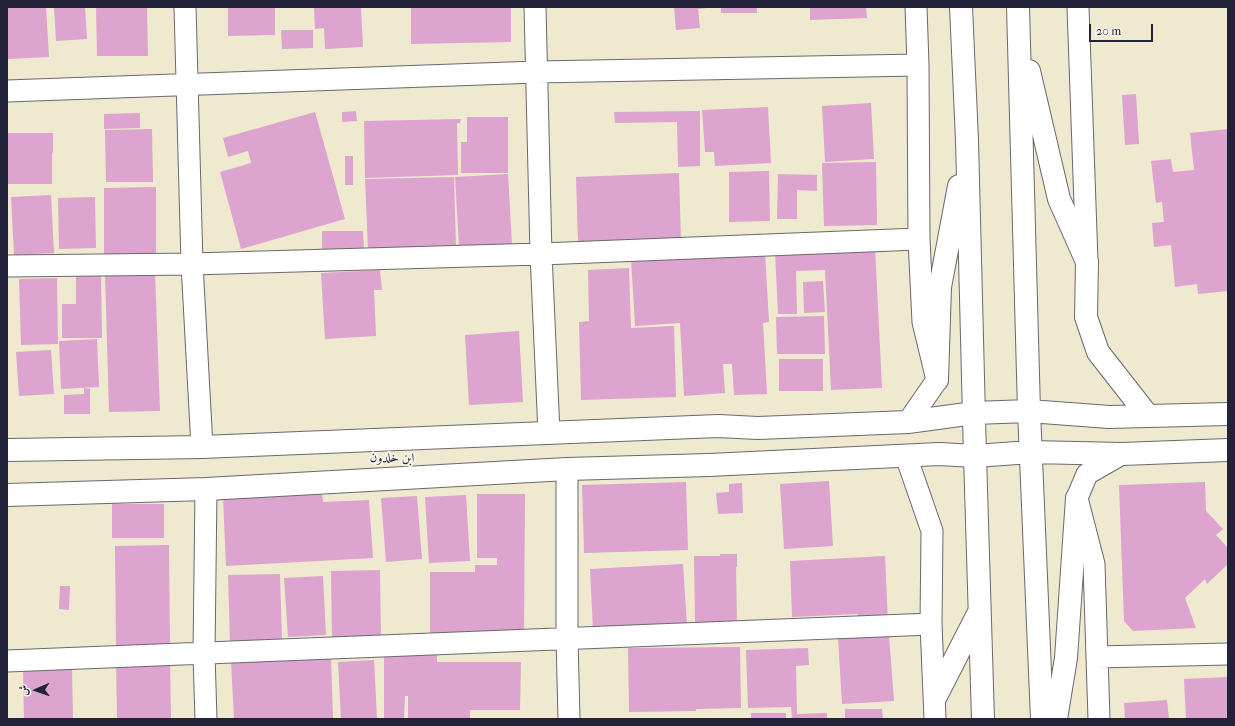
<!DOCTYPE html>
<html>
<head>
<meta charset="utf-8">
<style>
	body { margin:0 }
	#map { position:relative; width:1235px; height:726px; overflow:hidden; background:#efe9d0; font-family:"IM FELL French Canon",Amiri,serif }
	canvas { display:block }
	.frame { position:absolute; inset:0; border:8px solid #22223b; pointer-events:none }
	.north { position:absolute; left:16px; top:670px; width:40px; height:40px; -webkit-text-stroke:3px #f7f3e8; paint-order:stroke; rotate:268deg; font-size:11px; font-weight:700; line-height:16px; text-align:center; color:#22223b }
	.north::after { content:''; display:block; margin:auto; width:14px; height:18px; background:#22223b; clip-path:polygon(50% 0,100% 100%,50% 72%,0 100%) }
	.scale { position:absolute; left:1089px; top:24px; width:64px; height:18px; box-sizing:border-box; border:2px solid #22223b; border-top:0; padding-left:5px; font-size:12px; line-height:14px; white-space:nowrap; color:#22223b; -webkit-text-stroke:3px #f7f3e8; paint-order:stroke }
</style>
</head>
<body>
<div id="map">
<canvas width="1235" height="726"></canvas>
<div class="frame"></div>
<div class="north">ش</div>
<div class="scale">20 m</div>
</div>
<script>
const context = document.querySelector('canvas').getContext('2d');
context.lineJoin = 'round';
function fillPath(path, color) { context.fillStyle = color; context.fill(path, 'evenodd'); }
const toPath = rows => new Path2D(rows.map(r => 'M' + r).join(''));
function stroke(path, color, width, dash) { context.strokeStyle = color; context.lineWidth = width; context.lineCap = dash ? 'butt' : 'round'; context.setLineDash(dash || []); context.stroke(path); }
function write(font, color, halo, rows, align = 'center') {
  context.font = font + ' "IM FELL French Canon",Amiri,serif'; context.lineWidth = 4; context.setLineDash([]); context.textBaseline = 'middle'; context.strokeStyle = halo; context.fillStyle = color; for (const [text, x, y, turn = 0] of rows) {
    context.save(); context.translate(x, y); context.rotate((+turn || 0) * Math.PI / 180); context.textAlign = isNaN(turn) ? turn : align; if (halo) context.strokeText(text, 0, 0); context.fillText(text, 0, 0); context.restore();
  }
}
fillPath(toPath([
	[7,7,46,7,49,57,8,59],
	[54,7,85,7,87,39,56,41],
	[96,7,147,7,148,56,97,56],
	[228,7,275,7,275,35,228,36],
	[314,7,361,7,363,47,325,49,324,28,315,29],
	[411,7,511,7,511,42,411,44],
	[674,7,707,7,707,8,698,9,700,28,676,30],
	[721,7,757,7,757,13,721,13],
	[810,7,866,7,867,18,810,20],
	[281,30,313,30,313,48,282,49],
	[1136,94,1139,144,1125,145,1122,95],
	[871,103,874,159,825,162,822,106],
	[768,107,771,163,715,166,714,152,705,152,702,110],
	[356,111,357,121,342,122,342,112],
	[700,111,700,166,678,167,677,122,615,123,614,112],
	[315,112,345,219,241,249,220,172,251,163,248,151,228,157,223,138],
	[140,113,140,128,104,129,104,114],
	[467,117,508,117,508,173,461,173,461,142,467,142],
	[461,119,460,123,457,123,458,175,365,178,364,121],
	[152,129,153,182,106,182,105,130],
	[1228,129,1228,291,1198,294,1197,284,1175,287,1171,245,1154,247,1152,223,1164,222,1162,202,1156,203,1151,161,1171,159,1173,172,1194,170,1190,133],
	[7,133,53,133,53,152,52,153,52,184,8,184],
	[345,156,353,156,353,185,345,185],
	[876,162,877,225,824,226,822,163],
	[769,171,770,221,729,222,729,172],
	[679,173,681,241,578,244,576,177],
	[508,174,512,244,459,247,455,177],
	[778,174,817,175,817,191,797,190,797,219,777,219],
	[454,177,456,247,368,250,365,179],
	[156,187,156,257,104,258,104,188],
	[51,195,54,253,14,255,11,197],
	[95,197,96,248,59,249,58,198],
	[322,231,363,231,364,250,322,251],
	[875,247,882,388,831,390,825,270,796,271,797,314,778,314,775,252],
	[765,253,769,322,763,323,767,394,734,395,732,364,723,364,725,393,684,396,680,323,635,326,631,259],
	[629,268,631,328,674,326,676,397,581,400,579,322,589,321,588,270],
	[380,270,382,290,374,290,376,336,325,339,321,273],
	[155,272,160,411,109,412,105,274],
	[76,274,101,274,102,338,62,338,62,304,76,304],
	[57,278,58,344,21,345,19,279],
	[823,281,825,312,804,313,803,282],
	[824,316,825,354,777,354,776,317],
	[519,331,523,402,469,405,465,335],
	[97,339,99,387,61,389,59,341],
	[51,350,54,394,19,396,16,352],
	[779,359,823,359,823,391,779,391],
	[84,388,90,389,90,414,64,414,64,395,84,394],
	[829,481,833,546,784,549,780,484],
	[686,482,688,550,584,553,582,485],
	[1205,482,1206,511,1223,529,1216,535,1228,548,1228,564,1207,584,1205,579,1185,598,1196,628,1133,631,1124,621,1119,485],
	[742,483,743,513,718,514,716,493,729,492,729,484],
	[322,493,323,502,369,500,373,558,226,566,223,498],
	[477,494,525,494,524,633,430,633,430,572,475,572,475,565,497,565,497,558,477,558],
	[466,495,470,561,429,563,425,497],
	[417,496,422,559,386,562,381,498],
	[112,504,164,504,164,538,112,538],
	[169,545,170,646,116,647,115,546],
	[720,554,737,554,737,567,736,567,737,624,695,624,694,556,720,556],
	[885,556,888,623,859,624,858,614,792,617,790,561],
	[683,564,687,625,593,630,590,569],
	[380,570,381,640,332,641,331,571],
	[280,574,282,641,230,642,228,575],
	[323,576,326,635,288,637,284,578],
	[60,586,70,586,69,610,59,609],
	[889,635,894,701,842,704,838,638],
	[740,647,741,708,696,709,696,711,629,712,628,648],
	[808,648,809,665,796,666,797,714,827,713,827,719,792,719,791,707,748,708,746,650],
	[384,655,437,655,437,662,521,662,520,710,470,710,470,719,408,719,408,696,405,696,404,719,384,719],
	[331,657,333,719,234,719,231,661],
	[170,660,171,719,117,719,116,661],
	[374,660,377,719,341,719,338,662],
	[23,667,72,667,73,719,24,719],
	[1228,677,1228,719,1186,719,1184,679],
	[1167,700,1169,719,1125,719,1124,703],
	[845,709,882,709,883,719,845,719],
	[751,713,786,713,786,719,751,719]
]), '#dca4ce');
const minor = toPath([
	[185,7,192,264,202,447],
	[535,7,541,254,549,433],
	[1078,7,1087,261],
	[7,91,537,72,918,65],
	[7,266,192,264,541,254,919,239],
	[908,422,937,380,923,322,919,239,918,65,916,7],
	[906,456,932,531,931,624,935,719],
	[567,469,567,638,569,719],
	[1097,657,1228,654],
	[7,661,931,624],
	[206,719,204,654,206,489],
	[1099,719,1094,564,1077,498,1087,474,1122,454]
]);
const tertiary = toPath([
	[961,7,967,140,975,456,983,719],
	[1018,7,1029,411,1042,719],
	[1029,71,1059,199,1087,262,1086,317,1098,352,1148,416],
	[937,380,940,287,959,186],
	[7,450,202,447,718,426,758,428,908,422,974,413,1029,411,1109,417,1228,414],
	[7,495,206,489,567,469,709,465,939,454,975,456,1031,452,1122,454,1228,450],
	[935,698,978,614],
	[1056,719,1066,658,1077,498]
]);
stroke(minor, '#6a686f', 23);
stroke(tertiary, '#6a686f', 24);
stroke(minor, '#fff', 21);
stroke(tertiary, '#fff', 22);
write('13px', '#22223b', '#f7f3e8', [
	["ابن خلدون",392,459]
]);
</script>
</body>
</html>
